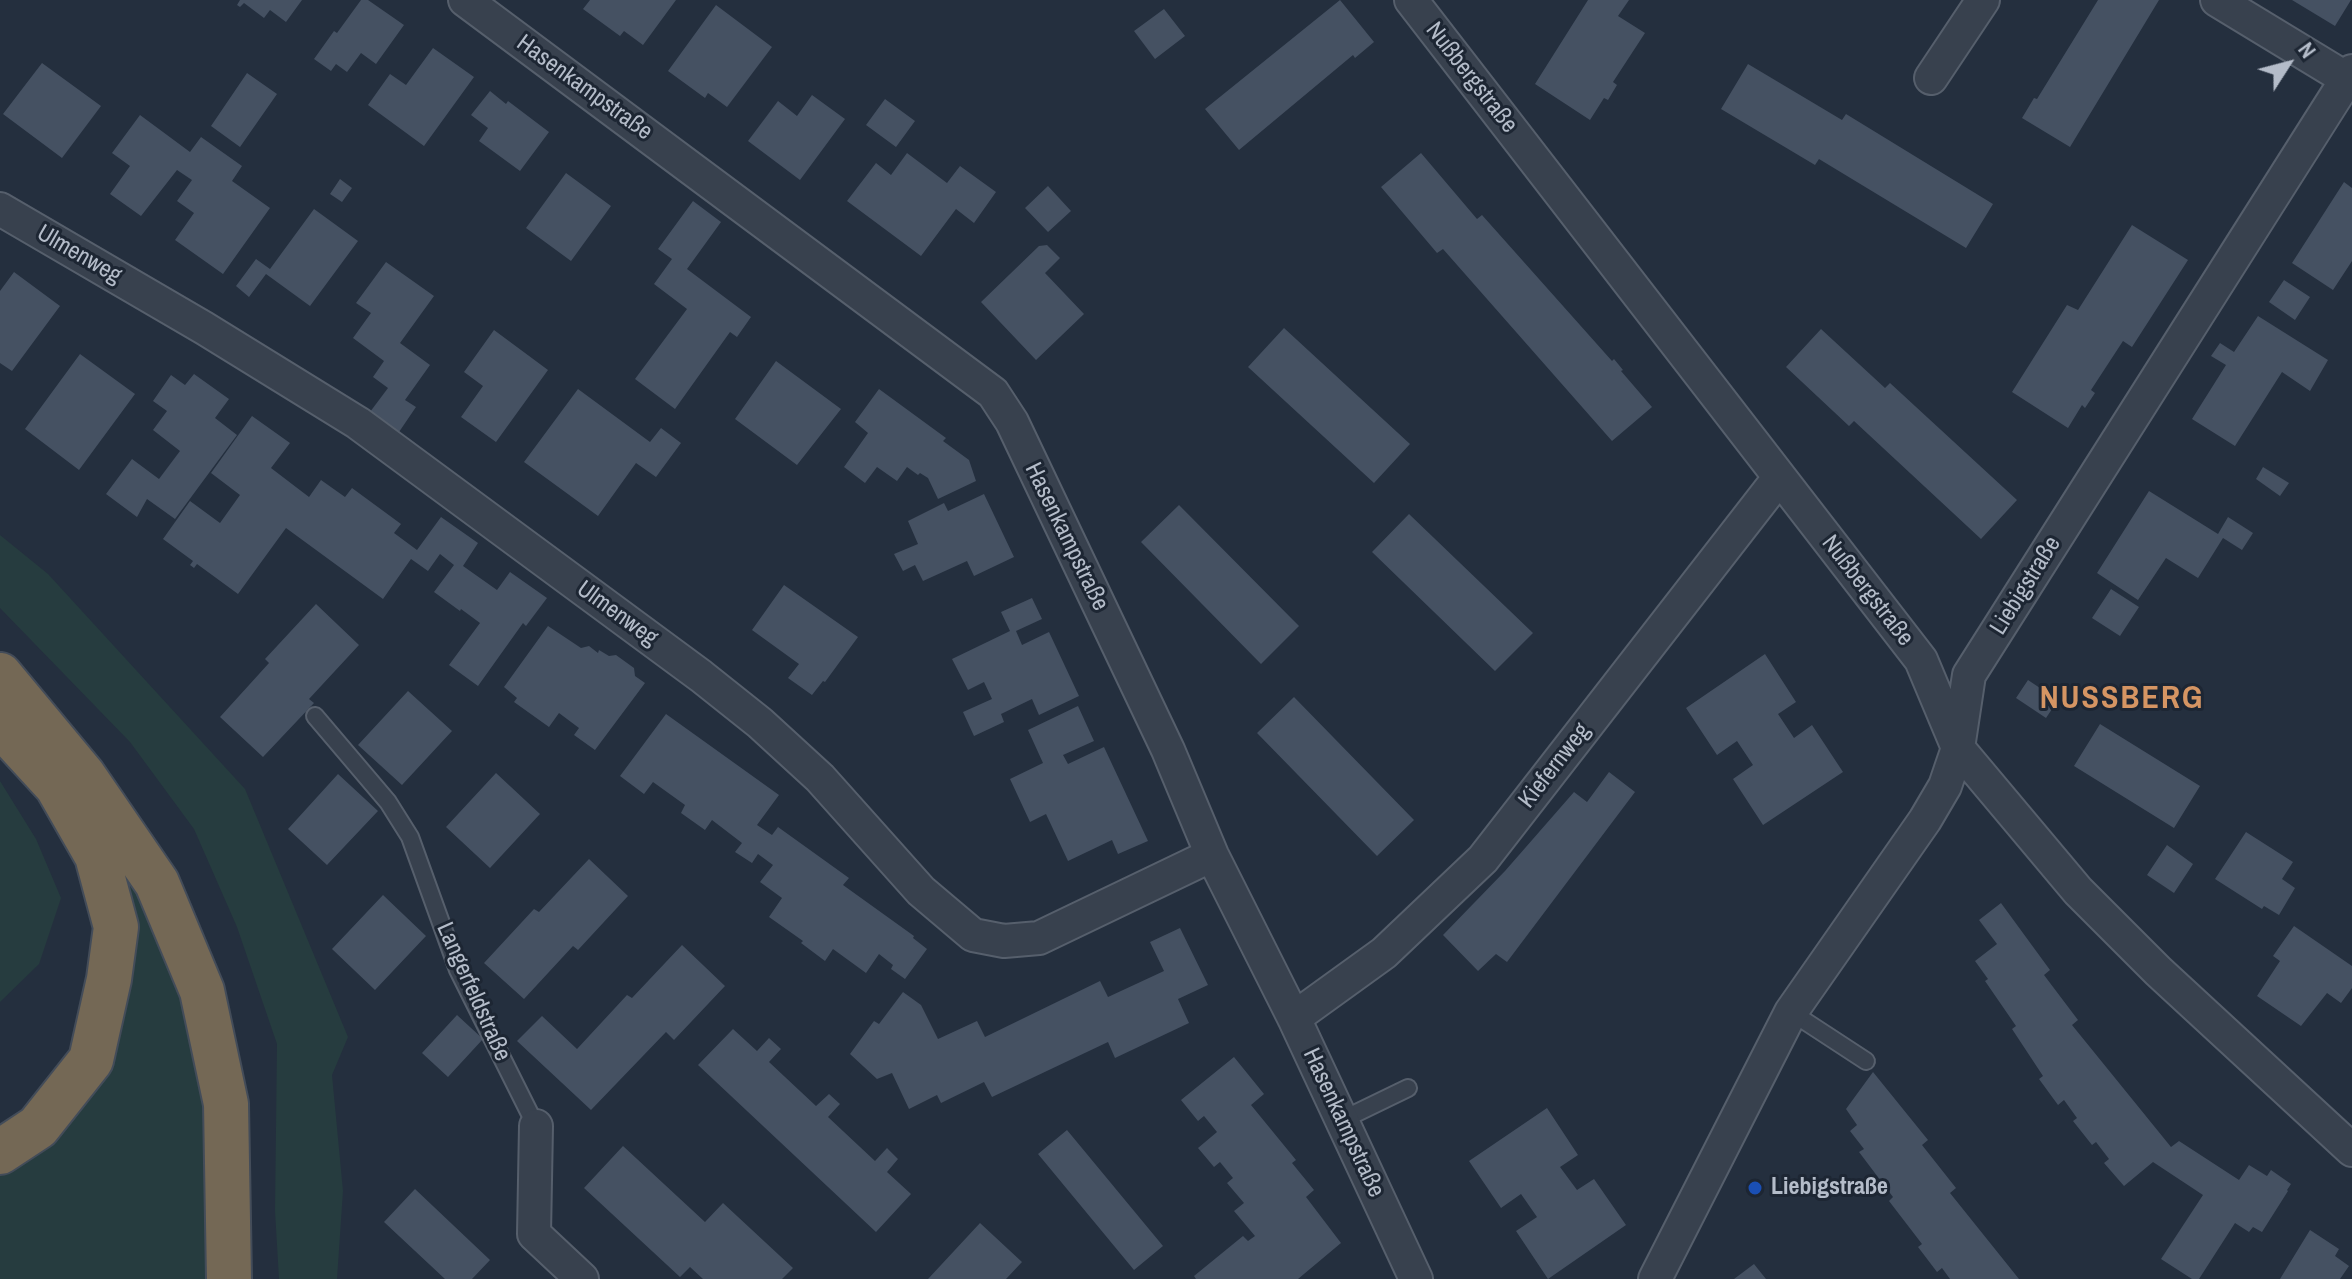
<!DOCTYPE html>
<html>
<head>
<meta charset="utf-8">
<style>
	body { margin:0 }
	#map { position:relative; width:2352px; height:1279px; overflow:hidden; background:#242f3e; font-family:"Archivo Narrow",sans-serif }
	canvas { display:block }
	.north { position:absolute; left:2248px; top:24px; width:80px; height:80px; -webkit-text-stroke:6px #1d2633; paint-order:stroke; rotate:54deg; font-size:22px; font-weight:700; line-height:32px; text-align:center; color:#b4bcc9 }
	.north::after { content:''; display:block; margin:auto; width:28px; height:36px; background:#b4bcc9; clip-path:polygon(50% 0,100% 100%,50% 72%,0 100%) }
</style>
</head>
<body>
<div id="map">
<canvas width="2352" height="1279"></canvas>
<div class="north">N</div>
</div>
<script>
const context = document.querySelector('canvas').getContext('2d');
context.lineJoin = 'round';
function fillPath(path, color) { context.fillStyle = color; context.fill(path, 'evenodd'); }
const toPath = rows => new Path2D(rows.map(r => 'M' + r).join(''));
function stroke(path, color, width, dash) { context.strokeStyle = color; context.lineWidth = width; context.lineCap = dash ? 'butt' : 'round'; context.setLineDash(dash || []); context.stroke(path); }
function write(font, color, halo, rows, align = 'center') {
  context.font = font + ' "Archivo Narrow",sans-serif'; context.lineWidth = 6; context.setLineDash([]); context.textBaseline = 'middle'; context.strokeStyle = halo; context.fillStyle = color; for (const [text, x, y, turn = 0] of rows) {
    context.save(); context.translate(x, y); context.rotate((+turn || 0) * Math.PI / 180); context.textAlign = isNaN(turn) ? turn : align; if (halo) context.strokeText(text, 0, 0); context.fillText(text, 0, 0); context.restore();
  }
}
fillPath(toPath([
	[0,535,48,574,245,789,348,1037,332,1075,343,1191,337,1279,279,1279,275,1211,277,1044,237,927,194,829,130,742,0,608],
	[0,781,36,839,61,898,39,964,0,1002],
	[99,822,130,863,176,966,208,1107,207,1279,0,1279,0,1175,22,1162,61,1132,97,1089,121,1034,133,979,135,940]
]), '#263c3f');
fillPath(toPath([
	[240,0,302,0,286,22,270,10,264,18,244,3,240,7,237,5],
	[361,0,368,0,404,25,376,64,361,53,347,72,336,64,331,71,314,59,334,31,337,33],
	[590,0,676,0,643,45,624,31,620,36,583,9],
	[1340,0,1374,42,1355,58,1353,55,1239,150,1205,109],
	[1588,0,1629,0,1618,16,1645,33,1613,82,1617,85,1608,100,1604,98,1590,120,1535,84],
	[2098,0,2159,0,2070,147,2022,118,2034,98,2037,99],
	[2292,0,2351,0,2335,26],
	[716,5,772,47,727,107,708,93,705,98,668,71],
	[1164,9,1185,36,1155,59,1134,31],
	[433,48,474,77,424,146,368,105,390,74,406,85],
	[42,63,101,106,62,158,3,114],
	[1748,64,1842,120,1846,114,1993,204,1966,248,1819,159,1815,165,1721,109],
	[247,73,277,94,240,147,211,126],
	[490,91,506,104,508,101,549,132,520,171,479,141,488,128,471,115],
	[812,95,845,119,800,180,748,141,778,101,797,116],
	[885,99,915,121,896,147,866,125],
	[140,115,190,152,201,137,242,166,232,181,270,208,223,274,175,240,194,213,177,201,192,180,177,170,141,216,110,194,130,166,112,153],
	[907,153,947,183,960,166,996,192,974,223,956,209,921,256,847,201,876,163,891,175],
	[1421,153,1477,219,1482,215,1612,361,1614,359,1623,370,1621,371,1652,407,1612,441,1443,249,1437,253,1381,187],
	[566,173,611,206,571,261,526,228],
	[340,179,352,188,342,202,330,194],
	[2344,182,2352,188,2352,261,2333,290,2292,263],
	[1048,186,1071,211,1048,232,1025,208],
	[693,201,721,222,687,269,751,317,737,337,730,332,675,409,635,379,687,309,654,284,672,259,658,249],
	[314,209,358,241,310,306,266,274,249,297,236,286,256,259,270,269],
	[2132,225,2188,260,2132,347,2123,341,2091,390,2095,393,2085,408,2082,405,2068,428,2012,392,2067,305,2078,310],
	[1047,245,1060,258,1045,273,1084,314,1036,360,981,302,1039,246],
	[386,262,434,296,400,343,430,365,405,400,416,407,399,432,370,412,388,388,373,377,384,361,353,338,371,313,356,303],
	[14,272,60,306,12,371,0,363,0,291],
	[2284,280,2310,297,2295,320,2269,302],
	[2258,316,2328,360,2310,391,2282,372,2235,446,2192,419,2226,365,2211,356,2220,343,2234,352],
	[1284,328,1410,444,1374,483,1248,367],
	[1821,329,1885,388,1890,383,2017,500,1981,539,1854,421,1849,426,1786,367],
	[494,330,548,370,496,442,461,417,483,386,464,372],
	[80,354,135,394,79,470,25,429],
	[776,361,841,409,797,465,735,419],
	[194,374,229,399,215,418,237,435,175,519,147,499,137,517,106,494,132,459,159,479,180,451,153,430,167,411,153,401,171,375,185,385],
	[578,389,650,442,661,428,681,443,656,477,636,463,598,516,524,462],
	[879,389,946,438,943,441,969,460,976,481,938,499,928,478,920,473,918,475,907,467,897,481,877,467,865,483,844,467,868,433,855,422],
	[252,416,290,443,271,468,309,497,321,480,345,497,352,488,401,524,394,533,417,550,441,517,478,543,463,566,497,590,510,572,547,598,526,626,523,623,478,686,449,665,480,623,461,609,460,611,434,592,454,565,440,554,428,571,411,559,383,599,286,528,238,594,197,564,194,568,190,565,193,561,163,539,190,501,220,523,240,495,211,473],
	[2263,467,2289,483,2280,496,2256,479],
	[2149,491,2218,534,2228,517,2253,533,2242,550,2223,538,2198,578,2166,558,2138,600,2097,573],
	[984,494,1014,557,974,576,967,561,923,581,915,565,903,571,894,554,918,544,908,521,944,503,948,511],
	[1179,505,1299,626,1261,664,1141,542],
	[1409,514,1533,633,1495,671,1372,552],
	[784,585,858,637,825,682,823,681,812,695,788,678,799,664,752,630],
	[2111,589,2139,607,2120,636,2092,618],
	[1032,598,1042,619,1016,631,1022,645,1049,632,1079,696,1039,715,1032,699,1001,714,1004,722,974,736,963,712,992,699,984,682,968,690,952,659,1010,631,1001,612],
	[316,604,359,645,309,699,314,703,263,757,220,717,269,663,265,659],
	[548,626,581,648,589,646,598,653,599,650,609,656,616,655,634,668,635,676,645,683,595,750,574,735,579,728,559,713,549,727,514,702,517,698,504,687],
	[1765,654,1796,702,1778,714,1794,738,1812,725,1843,772,1763,825,1733,779,1753,765,1737,741,1717,755,1686,708],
	[2028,680,2058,700,2046,718,2016,698],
	[408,691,452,731,402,785,358,745],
	[1294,697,1414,820,1377,856,1257,733],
	[1078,706,1094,741,1063,755,1068,764,1104,747,1148,841,1118,854,1112,840,1068,861,1046,814,1030,822,1010,779,1043,763,1028,730],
	[666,714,779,795,757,825,772,835,778,827,849,878,843,885,914,936,913,938,927,949,905,979,891,969,893,965,879,954,866,973,833,949,825,961,801,943,803,941,769,917,782,898,760,882,773,865,758,854,752,863,735,852,742,843,712,820,705,830,681,813,685,805,653,782,644,794,620,776],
	[2100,724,2200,786,2174,828,2074,766],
	[1609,772,1635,792,1507,962,1496,954,1478,971,1443,935,1505,871,1574,792,1587,802],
	[496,773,540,814,490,868,446,827],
	[338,774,378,811,327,865,288,829],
	[2246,832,2293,862,2282,879,2295,888,2279,915,2264,906,2262,909,2215,879],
	[2167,845,2193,864,2174,893,2147,875],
	[589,859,628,896,578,950,573,946,524,999,484,963,534,909,539,912],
	[383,895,426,936,375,990,332,949],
	[2001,903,2050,970,2044,975,2078,1020,2072,1025,2171,1147,2179,1141,2239,1180,2249,1165,2267,1176,2271,1170,2291,1184,2287,1190,2288,1191,2262,1232,2253,1227,2249,1232,2235,1223,2199,1279,2192,1279,2161,1259,2203,1195,2153,1162,2124,1186,2104,1163,2109,1159,2096,1142,2092,1145,2073,1121,2077,1118,2064,1100,2058,1105,2039,1079,2043,1076,2012,1029,2016,1026,1985,981,1988,979,1975,961,1997,944,1979,920],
	[2294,926,2352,966,2352,988,2341,1003,2327,993,2301,1026,2257,996,2280,961,2273,956],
	[1180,928,1208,985,1178,999,1189,1023,1115,1058,1108,1042,992,1097,984,1082,941,1103,937,1095,909,1109,892,1073,877,1079,850,1054,874,1021,879,1024,903,992,921,1005,938,1039,977,1021,985,1037,1100,981,1108,997,1164,971,1150,942],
	[682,945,725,986,674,1040,666,1032,591,1110,517,1041,542,1016,577,1049,627,995,632,998],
	[457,1015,483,1039,448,1077,422,1053],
	[733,1029,757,1051,769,1038,781,1049,769,1062,816,1106,829,1094,840,1104,828,1117,875,1161,887,1148,898,1159,887,1172,911,1194,876,1232,698,1065],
	[1234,1057,1264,1094,1251,1105,1296,1160,1292,1163,1314,1190,1306,1197,1341,1243,1298,1279,1196,1279,1194,1276,1243,1236,1248,1241,1255,1236,1234,1211,1244,1203,1227,1183,1233,1178,1220,1162,1214,1167,1198,1148,1217,1132,1204,1116,1198,1121,1181,1100],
	[1873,1072,1928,1140,1922,1145,1956,1188,1950,1193,2019,1279,1950,1279,1942,1268,1937,1272,1918,1247,1922,1244,1889,1201,1893,1197,1859,1152,1864,1149,1850,1131,1857,1125,1846,1109],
	[1547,1108,1578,1155,1560,1167,1577,1190,1594,1179,1626,1225,1548,1279,1516,1231,1537,1217,1521,1194,1501,1208,1469,1161],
	[1067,1130,1163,1246,1134,1270,1038,1154],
	[623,1146,705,1222,723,1203,793,1268,782,1279,703,1279,690,1267,680,1277,584,1188],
	[415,1189,490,1260,472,1279,445,1279,384,1222],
	[980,1223,1022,1262,1006,1279,928,1279],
	[2310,1230,2339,1249,2335,1256,2349,1266,2340,1279,2280,1279],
	[1754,1264,1766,1279,1734,1279]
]), '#455162');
const lane = toPath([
	[315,716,388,802,410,837,458,970,536,1126],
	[1791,1012,1866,1061],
	[1342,1120,1408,1088]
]);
const street = toPath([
	[465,0,993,393,1012,422,1168,750,1212,855,1294,1018,1416,1279],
	[1411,0,1921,660,1958,748,2078,891,2158,971,2352,1150],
	[2217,0,2347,79],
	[1931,78,1983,0],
	[0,209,204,328,358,423,701,676,760,723,820,778,921,891,973,935,1004,941,1039,938,1212,855],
	[1294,1018,1384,953,1483,859,1779,478],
	[536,1126,534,1234,582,1279],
	[1655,1279,1791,1012,1925,820,1945,786,1958,748,1969,675,2352,71]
]);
const highway = toPath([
	[0,675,83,775,157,883,202,991,226,1104,229,1279],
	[0,724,57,786,97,856,116,927,109,979,91,1060,38,1127,0,1152]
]);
stroke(lane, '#565f6c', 20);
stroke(street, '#565f6c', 36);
stroke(highway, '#434c59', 48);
stroke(lane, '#38414e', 16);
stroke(street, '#38414e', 32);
stroke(highway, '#746855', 44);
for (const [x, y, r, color] of [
	[1755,1188,8,"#1a4fb4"]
]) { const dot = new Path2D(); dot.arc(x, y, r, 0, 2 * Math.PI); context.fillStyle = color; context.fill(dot); stroke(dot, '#1d2633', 3); }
write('24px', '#b4bcc9', '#1d2633', [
	["Nußbergstraße",1471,78,52],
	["Hasenkampstraße",584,88,36],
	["Ulmenweg",79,255,30],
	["Hasenkampstraße",1066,537,64],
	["Liebigstraße",2026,586,-58],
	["Nußbergstraße",1867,591,52],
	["Ulmenweg",617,614,36],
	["Kiefernweg",1555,766,-52],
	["Langerfeldstraße",473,992,66],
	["Hasenkampstraße",1343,1123,65]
]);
write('bold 24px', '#b4bcc9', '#1d2633', [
	["Liebigstraße",1771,1188]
], 'left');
context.letterSpacing = '2px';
write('bold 32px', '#d59563', '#1d2633', [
	["NUSSBERG",2122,699]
]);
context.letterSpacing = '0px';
</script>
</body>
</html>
